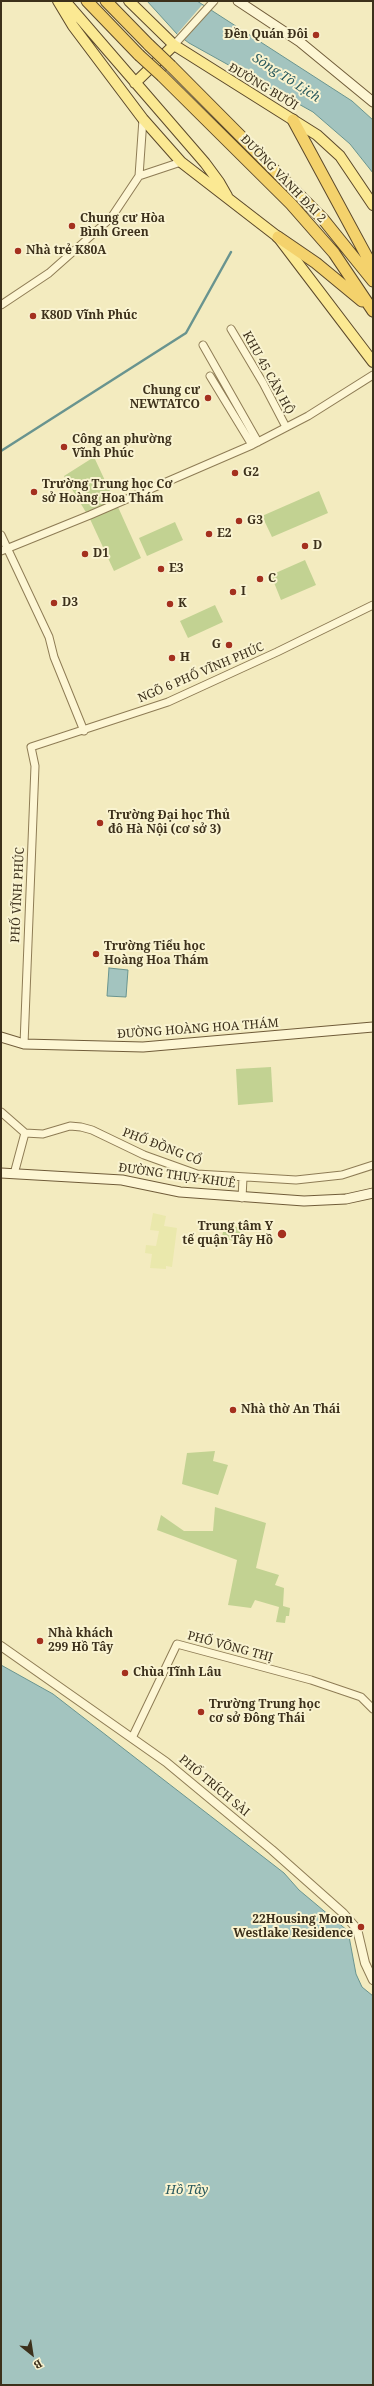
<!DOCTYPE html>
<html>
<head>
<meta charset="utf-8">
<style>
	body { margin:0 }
	#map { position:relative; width:374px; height:2386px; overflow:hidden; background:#f3ebbf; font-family:"Noto Serif",serif }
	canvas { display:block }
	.frame { position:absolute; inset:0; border:2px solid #3c301b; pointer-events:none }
	.north { position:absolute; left:12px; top:2334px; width:40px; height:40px; -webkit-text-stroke:3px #f9f3d0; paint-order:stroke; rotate:150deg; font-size:11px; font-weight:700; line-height:16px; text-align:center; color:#3c301b }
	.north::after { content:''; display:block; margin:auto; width:14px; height:18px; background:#3c301b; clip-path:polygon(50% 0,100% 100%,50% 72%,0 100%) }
</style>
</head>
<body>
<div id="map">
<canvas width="374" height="2386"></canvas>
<div class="frame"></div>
<div class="north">B</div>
</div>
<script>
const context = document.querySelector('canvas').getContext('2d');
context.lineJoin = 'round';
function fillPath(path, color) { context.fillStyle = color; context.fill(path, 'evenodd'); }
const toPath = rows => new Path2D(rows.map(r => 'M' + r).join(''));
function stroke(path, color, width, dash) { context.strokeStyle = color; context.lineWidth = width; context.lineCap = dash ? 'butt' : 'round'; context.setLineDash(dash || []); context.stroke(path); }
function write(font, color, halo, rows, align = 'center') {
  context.font = font + ' "Noto Serif",serif'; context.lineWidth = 4; context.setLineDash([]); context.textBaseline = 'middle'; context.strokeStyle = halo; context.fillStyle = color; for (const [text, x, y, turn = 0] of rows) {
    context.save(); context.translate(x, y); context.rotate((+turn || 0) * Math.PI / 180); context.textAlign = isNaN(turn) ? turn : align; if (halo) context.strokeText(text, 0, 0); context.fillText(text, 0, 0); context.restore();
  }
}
fillPath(toPath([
	[153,1213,166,1216,164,1226,177,1228,172,1267,166,1266,166,1269,150,1268,152,1254,145,1253,146,1245,156,1246,159,1231,150,1230]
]), '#eae8ac');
fillPath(toPath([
	[94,457,115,502,87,514,64,476],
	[319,491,328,513,272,537,262,516],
	[118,507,141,558,114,571,90,519],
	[175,522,183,540,147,556,139,538],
	[305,560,316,585,281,600,271,575],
	[215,605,223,622,188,638,180,621],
	[271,1067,273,1102,238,1105,236,1069],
	[225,1224,245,1229,241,1243,226,1239,226,1237,222,1236],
	[215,1451,213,1461,228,1465,218,1495,182,1484,187,1453],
	[215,1507,266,1523,256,1568,279,1575,275,1585,284,1588,283,1606,290,1608,289,1616,286,1616,285,1623,276,1622,279,1607,255,1600,251,1608,228,1605,237,1560,157,1530,161,1515,184,1531,213,1531]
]), '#c2d292');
const water = toPath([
	[147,1,197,1,352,101,373,120,373,173,350,144,313,112,189,43,177,34,147,1],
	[109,968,128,970,126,997,107,996,109,968],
	[1,1665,53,1694,284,1873,299,1890,348,1931,356,1974,362,1987,373,1996,373,2385,1,2385,1,1665]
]);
fillPath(water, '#a3c4bf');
stroke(water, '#69948f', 1);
fillPath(toPath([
	[202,5,209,11,184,40,177,34]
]), '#f3ebbf');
stroke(toPath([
	[1,451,186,333,231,252]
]), '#69948f', 2.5);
const minor = toPath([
	[174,45,214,1],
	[139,176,181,162],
	[1,305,49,273,111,218,139,176,143,119],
	[231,329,263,383,286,427],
	[203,345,258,442],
	[210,376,252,445],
	[1,535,49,637,54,657,84,731],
	[1,551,90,515,252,445,308,416,373,375],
	[24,1044,35,766,31,747,168,702,277,652,373,605],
	[1,1112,25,1133,43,1134,70,1126,81,1127,92,1130,144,1155,197,1174,296,1180,342,1175,373,1165],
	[14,1174,25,1133],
	[242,1198,243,1178],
	[132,1738,177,1644,311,1680,361,1697,373,1709]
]);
const tertiary = toPath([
	[1,1646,166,1762,272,1850,343,1913,357,1929,365,1963,373,1980]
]);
const secondary = toPath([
	[238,1,300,42,373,102],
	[1,1037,24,1044,143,1047,373,1027],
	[1,1173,122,1180,180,1192,304,1201,346,1199,373,1193]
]);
const primary = toPath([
	[58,1,73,26,143,119,181,162,278,237,373,362],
	[65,1,205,163,219,182,227,196],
	[129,1,174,45,317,135,340,156,373,205],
	[135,83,174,45]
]);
const trunk = toPath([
	[87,1,139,55],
	[106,1,149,45],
	[171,66,323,219,373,281],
	[162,76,291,204,334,253,373,311],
	[293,120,373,268],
	[278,237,316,263,362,301]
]);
stroke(minor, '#8e7c55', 9);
stroke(tertiary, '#8e7c55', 10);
stroke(secondary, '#705c39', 11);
stroke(primary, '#5b482a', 12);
stroke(trunk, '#5b482a', 13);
stroke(minor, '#fdf6d4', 7);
stroke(tertiary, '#fdf6d4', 8);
stroke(secondary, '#fdf6d4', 9);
stroke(primary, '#fbe993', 10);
stroke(trunk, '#f4d26c', 11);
const trunkBridge = toPath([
	[149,45,171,66],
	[139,55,162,76]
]);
stroke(trunkBridge, '#5b482a', 13, []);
stroke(trunkBridge, '#f4d26c', 11);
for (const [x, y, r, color] of [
	[316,35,4,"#a4301e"],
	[72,226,4,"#a4301e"],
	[18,251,4,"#a4301e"],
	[33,316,4,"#a4301e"],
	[208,398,4,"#a4301e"],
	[64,447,4,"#a4301e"],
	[235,473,4,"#a4301e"],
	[34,492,4,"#a4301e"],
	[239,521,4,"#a4301e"],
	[209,534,4,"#a4301e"],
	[305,546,4,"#a4301e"],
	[85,554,4,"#a4301e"],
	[161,569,4,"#a4301e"],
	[260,579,4,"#a4301e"],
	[233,592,4,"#a4301e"],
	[54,603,4,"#a4301e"],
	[170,604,4,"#a4301e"],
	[229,645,4,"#a4301e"],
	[172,658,4,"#a4301e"],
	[100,823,4,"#a4301e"],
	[96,954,4,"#a4301e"],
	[282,1234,5,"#a4301e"],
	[233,1410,4,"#a4301e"],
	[40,1641,4,"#a4301e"],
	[125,1673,4,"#a4301e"],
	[201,1712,4,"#a4301e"],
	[361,1927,4,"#a4301e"]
]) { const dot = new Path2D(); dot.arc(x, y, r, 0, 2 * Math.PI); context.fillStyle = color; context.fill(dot); stroke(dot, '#f9f3d0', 1.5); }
write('bold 12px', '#3c301b', '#f9f3d0', [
	["Đền Quán Đôi",308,35,"right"],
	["Chung cư Hòa",80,219],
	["Bình Green",80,233],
	["Nhà trẻ K80A",26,251],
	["K80D Vĩnh Phúc",41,316],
	["Chung cư",200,391,"right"],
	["NEWTATCO",200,405,"right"],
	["Công an phường",72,440],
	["Vĩnh Phúc",72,454],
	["G2",243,473],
	["Trường Trung học Cơ",42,485],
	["sở Hoàng Hoa Thám",42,499],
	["G3",247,521],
	["E2",217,534],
	["D",313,546],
	["D1",93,554],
	["E3",169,569],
	["C",268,579],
	["I",241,592],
	["D3",62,603],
	["K",178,604],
	["G",221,645,"right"],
	["H",180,658],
	["Trường Đại học Thủ",108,816],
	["đô Hà Nội (cơ sở 3)",108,830],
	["Trường Tiểu học",104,947],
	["Hoàng Hoa Thám",104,961],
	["Trung tâm Y",273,1227,"right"],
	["tế quận Tây Hồ",273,1241,"right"],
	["Nhà thờ An Thái",241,1410],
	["Nhà khách",48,1634],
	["299 Hồ Tây",48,1648],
	["Chùa Tĩnh Lâu",133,1673],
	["Trường Trung học",209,1705],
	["cơ sở Đông Thái",209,1719],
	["22Housing Moon",353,1920,"right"],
	["Westlake Residence",353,1934,"right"]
], 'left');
write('12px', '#3c301b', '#f9f3d0', [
	["ĐƯỜNG BƯỞI",263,87,31],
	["ĐƯỜNG VÀNH ĐAI 2",283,179,46],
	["KHU 45 CĂN HỘ",268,373,61],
	["NGÕ 6 PHỐ VĨNH PHÚC",201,673,-23],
	["PHỐ VĨNH PHÚC",18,895,-87],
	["ĐƯỜNG HOÀNG HOA THÁM",198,1029,-4],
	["PHỐ ĐỒNG CỔ",162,1147,21],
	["ĐƯỜNG THỤY KHUÊ",177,1176,8],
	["PHỐ VÕNG THỊ",230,1647,15],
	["PHỐ TRÍCH SÀI",214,1786,40]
]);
write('italic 13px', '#29595d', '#f9f3d0', [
	["Sông Tô Lịch",286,78,33],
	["Hồ Tây",187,2190]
]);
</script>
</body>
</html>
